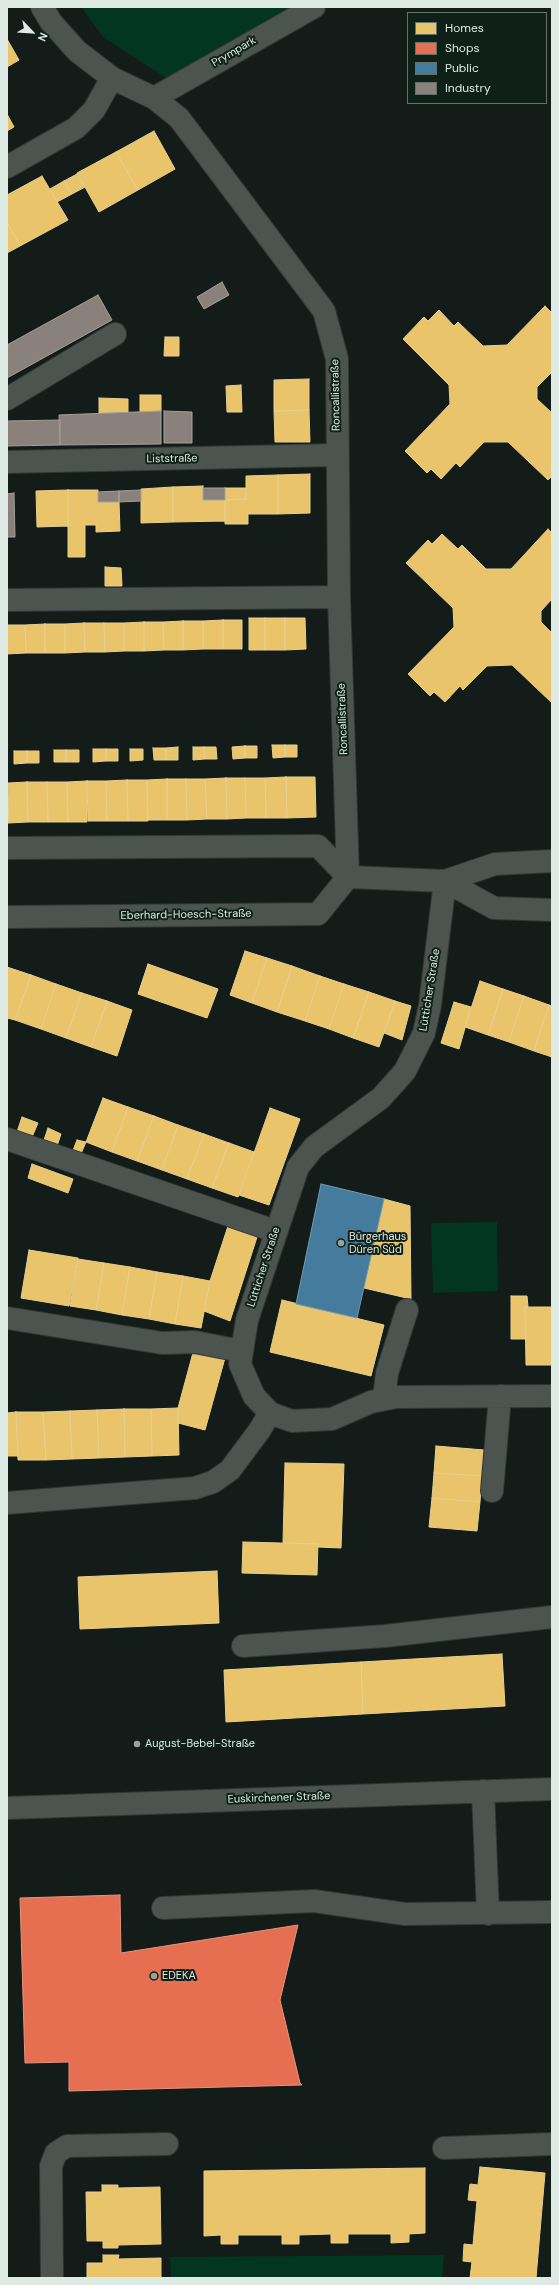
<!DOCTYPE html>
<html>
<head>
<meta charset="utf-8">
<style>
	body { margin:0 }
	#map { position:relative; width:559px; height:2285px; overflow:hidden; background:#131c18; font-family:"DM Sans",sans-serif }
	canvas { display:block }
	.frame { position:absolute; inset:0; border:8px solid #deeae4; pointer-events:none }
	.legend { position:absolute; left:407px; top:12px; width:140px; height:92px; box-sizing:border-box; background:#0f2018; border:1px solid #62716a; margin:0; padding:5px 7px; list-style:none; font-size:12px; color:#deeae4 }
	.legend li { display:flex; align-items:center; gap:8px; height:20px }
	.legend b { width:20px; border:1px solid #62716a }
	.north { position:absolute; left:12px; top:12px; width:40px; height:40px; -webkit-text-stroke:3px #0f2018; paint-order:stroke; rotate:115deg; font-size:11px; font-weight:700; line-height:16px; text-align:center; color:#deeae4 }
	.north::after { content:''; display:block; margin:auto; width:14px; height:18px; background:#deeae4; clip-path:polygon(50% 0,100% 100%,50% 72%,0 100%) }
</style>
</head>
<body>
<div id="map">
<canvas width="559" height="2285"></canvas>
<div class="frame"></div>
<ul class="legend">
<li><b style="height:11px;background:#e9c46a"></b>Homes</li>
<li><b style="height:11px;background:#e76f51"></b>Shops</li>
<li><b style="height:11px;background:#457b9d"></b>Public</li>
<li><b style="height:11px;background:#8a817c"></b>Industry</li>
</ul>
<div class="north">N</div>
</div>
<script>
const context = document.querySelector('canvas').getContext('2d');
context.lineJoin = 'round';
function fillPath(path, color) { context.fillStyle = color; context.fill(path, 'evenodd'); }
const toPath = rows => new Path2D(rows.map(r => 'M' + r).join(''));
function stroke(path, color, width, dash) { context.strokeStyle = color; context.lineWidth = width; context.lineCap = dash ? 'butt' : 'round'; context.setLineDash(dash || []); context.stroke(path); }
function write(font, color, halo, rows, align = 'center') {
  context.font = font + ' "DM Sans",sans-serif'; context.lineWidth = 4; context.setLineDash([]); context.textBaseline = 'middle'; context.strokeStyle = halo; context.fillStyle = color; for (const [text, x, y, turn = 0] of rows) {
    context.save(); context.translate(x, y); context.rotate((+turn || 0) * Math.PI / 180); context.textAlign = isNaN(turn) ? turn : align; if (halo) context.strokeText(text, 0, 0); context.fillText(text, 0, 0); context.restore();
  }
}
fillPath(toPath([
	[81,7,305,7,174,83,103,37],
	[497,1222,498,1291,433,1293,431,1223],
	[444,2255,442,2278,171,2278,170,2257]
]), '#033523');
const homes = toPath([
	[7,39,19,60,7,67,7,39],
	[7,114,14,127,7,131,7,114],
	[154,131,175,169,138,190,116,152,154,131],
	[116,152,138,190,99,212,77,173,116,152],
	[77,174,85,187,72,194,64,181,77,174],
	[42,176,68,220,20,246,7,222,7,195,42,176],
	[64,181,72,194,57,202,50,189,64,181],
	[7,222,20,246,7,253,7,222],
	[545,306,552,313,552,372,537,387,537,399,552,413,552,476,548,480,508,442,484,442,460,467,456,463,441,479,431,469,427,473,405,451,450,404,449,385,403,339,424,317,428,321,439,310,454,326,458,322,483,346,507,345,545,306],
	[165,337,179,337,179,356,164,356,165,337],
	[309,379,309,410,274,411,274,380,309,379],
	[241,385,242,412,227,412,226,386,241,385],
	[140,395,161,395,161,411,140,412,140,395],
	[99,398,128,399,128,412,99,413,99,398],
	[309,410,310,442,275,442,274,411,309,410],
	[310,474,310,513,278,514,278,475,310,474],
	[278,475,278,514,248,514,248,524,225,524,225,500,246,499,246,476,278,475],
	[203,486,203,500,225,500,225,521,173,522,173,487,203,486],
	[173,487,173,522,141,523,141,489,173,487],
	[225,488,246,488,246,499,225,500,225,488],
	[68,490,68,526,37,527,36,491,68,490],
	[68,490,98,490,98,502,119,502,120,531,96,532,96,525,85,525,85,557,68,557,68,490],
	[548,529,552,533,552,599,541,611,541,622,552,633,552,703,512,665,487,666,463,690,460,686,445,702,434,692,430,696,408,674,454,627,453,608,406,563,428,540,432,544,442,534,458,549,462,545,486,569,511,569,548,529],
	[105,567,121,568,122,586,105,586,105,567],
	[249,618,265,618,265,650,249,650,249,618],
	[265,618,285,618,285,650,265,650,265,618],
	[285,618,305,618,306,649,285,650,285,618],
	[223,620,242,620,242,649,223,649,223,620],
	[223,620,223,649,203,649,203,621,223,620],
	[183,621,183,650,164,650,163,622,183,621],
	[183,621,203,621,203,649,183,650,183,621],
	[144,622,144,651,124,651,124,623,144,622],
	[144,622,163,622,164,650,144,651,144,622],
	[84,623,85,652,65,653,65,624,84,623],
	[84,623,104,623,105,652,85,652,84,623],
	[104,623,124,623,124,651,105,652,104,623],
	[45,624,45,653,26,653,25,625,45,624],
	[45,624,65,624,65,653,45,653,45,624],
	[7,625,25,625,26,653,7,654,7,625],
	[272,745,285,745,285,757,273,758,272,745],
	[285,745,297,745,297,757,285,757,285,745],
	[245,746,257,746,257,758,245,758,245,746],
	[245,746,245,758,233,759,232,747,245,746],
	[178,747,178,760,166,760,166,748,178,747],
	[193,747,204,747,205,759,193,760,193,747],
	[204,747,216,747,217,759,205,759,204,747],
	[153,748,166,748,166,760,154,760,153,748],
	[93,749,106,749,106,761,93,762,93,749],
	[106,749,118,749,118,761,106,761,106,749],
	[130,749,143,749,143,760,130,761,130,749],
	[54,750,66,750,66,762,54,762,54,750],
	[66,750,79,750,79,762,66,762,66,750],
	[14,751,27,751,27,763,14,764,14,751],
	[27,751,39,751,39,763,27,763,27,751],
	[286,777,287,818,266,818,265,778,286,777],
	[286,777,315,777,316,817,287,818,286,777],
	[226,778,227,819,207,819,205,779,226,778],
	[226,778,245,778,246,818,227,819,226,778],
	[245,778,265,778,266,818,246,818,245,778],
	[167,779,167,820,148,820,147,780,167,779],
	[167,779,186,779,187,820,167,820,167,779],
	[186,779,205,779,207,819,187,820,186,779],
	[127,780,128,821,107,821,106,781,127,780],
	[127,780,147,780,148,821,128,821,127,780],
	[87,781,87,822,68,822,67,782,87,781],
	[87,781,106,781,107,821,88,821,87,781],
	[27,782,28,822,9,823,8,783,27,782],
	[27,782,47,782,48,822,28,822,27,782],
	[47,782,67,782,68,822,48,822,47,782],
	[7,783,9,823,7,823,7,783],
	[245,951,267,958,252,1003,230,995,245,951],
	[267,958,292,966,277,1012,252,1003,267,958],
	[148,964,218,989,207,1018,138,994,148,964],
	[292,966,320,976,305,1021,277,1012,292,966],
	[7,967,31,975,15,1020,7,1018,7,967],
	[31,975,56,984,41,1029,15,1020,31,975],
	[320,976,344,984,329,1029,305,1021,320,976],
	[480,981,503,989,488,1035,465,1027,480,981],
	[56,984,82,993,66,1038,41,1029,56,984],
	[344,984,369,992,353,1038,329,1029,344,984],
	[503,989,524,996,509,1042,488,1035,503,989],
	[369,992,395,1001,379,1047,353,1038,369,992],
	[82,993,107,1001,91,1047,66,1038,82,993],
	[524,996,549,1005,534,1051,509,1042,524,996],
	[107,1001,132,1010,117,1056,91,1047,107,1001],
	[395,1001,411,1006,402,1040,384,1033,395,1001],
	[454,1002,471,1007,459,1049,441,1043,454,1002],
	[549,1005,552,1006,552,1057,534,1051,549,1005],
	[103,1098,128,1107,112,1152,86,1142,103,1098],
	[128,1107,154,1116,137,1161,112,1152,128,1107],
	[270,1108,300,1119,269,1205,239,1195,270,1108],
	[154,1116,178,1125,162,1170,137,1161,154,1116],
	[22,1117,38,1123,32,1137,17,1132,22,1117],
	[178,1125,204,1134,187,1179,162,1170,178,1125],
	[48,1128,61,1134,57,1146,43,1143,48,1128],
	[204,1134,229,1143,212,1188,187,1179,204,1134],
	[77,1140,86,1142,80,1156,72,1153,77,1140],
	[229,1143,254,1152,238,1197,212,1188,229,1143],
	[32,1164,73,1179,68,1193,28,1178,32,1164],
	[384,1199,410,1206,411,1299,364,1288,384,1199],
	[229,1223,258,1234,230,1321,204,1311,210,1281,229,1223],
	[29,1250,78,1258,69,1306,21,1298,29,1250],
	[78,1259,104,1263,96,1310,70,1306,78,1259],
	[104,1263,130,1267,122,1315,96,1310,104,1263],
	[130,1267,157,1272,149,1319,122,1315,130,1267],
	[157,1272,183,1276,175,1324,149,1319,157,1272],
	[183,1276,210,1281,201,1328,175,1324,183,1276],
	[511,1296,527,1296,528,1307,525,1307,526,1339,511,1339,511,1296],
	[282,1300,384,1325,371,1376,270,1352,282,1300],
	[525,1307,552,1307,552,1365,526,1365,525,1307],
	[194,1349,225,1358,205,1430,178,1423,178,1408,194,1349],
	[178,1408,179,1455,152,1456,151,1409,178,1408],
	[124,1409,151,1409,152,1456,125,1457,124,1409],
	[124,1409,125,1457,99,1458,97,1410,124,1409],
	[97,1410,99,1458,72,1459,70,1411,97,1410],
	[70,1411,72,1459,46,1460,43,1412,70,1411],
	[16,1412,43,1412,46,1460,18,1460,16,1412],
	[16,1412,18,1456,7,1456,7,1413,16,1412],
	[436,1446,484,1450,482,1476,434,1473,436,1446],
	[285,1463,344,1464,341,1548,318,1547,318,1544,283,1543,285,1463],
	[434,1473,482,1476,480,1502,432,1498,434,1473],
	[432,1498,480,1502,477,1531,429,1527,432,1498],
	[243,1542,318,1544,317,1575,242,1573,243,1542],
	[217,1571,219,1623,80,1629,78,1577,217,1571],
	[502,1654,505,1706,363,1714,361,1662,502,1654],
	[361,1662,363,1714,226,1722,224,1670,361,1662],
	[480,2167,545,2173,536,2278,470,2278,472,2262,463,2261,464,2244,473,2245,477,2201,468,2200,470,2184,478,2185,480,2167],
	[425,2168,425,2233,409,2234,409,2242,391,2243,391,2234,348,2234,348,2243,331,2243,331,2234,299,2235,299,2244,282,2244,282,2235,238,2235,238,2244,221,2244,221,2235,204,2236,204,2171,425,2168],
	[102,2185,118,2185,118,2188,160,2187,161,2244,118,2245,118,2248,103,2248,103,2241,87,2241,86,2192,102,2192,102,2185],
	[103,2255,119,2255,118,2259,161,2258,161,2278,87,2278,87,2263,103,2263,103,2255]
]);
fillPath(homes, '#e9c46a');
stroke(homes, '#e6cf8f', 1);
const shops = toPath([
	[120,1895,121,1953,298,1925,280,2000,300,2083,302,2085,69,2091,69,2062,25,2063,20,1898,120,1895]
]);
fillPath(shops, '#e76f51');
stroke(shops, '#e4947d', 1);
const public = toPath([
	[321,1184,384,1199,357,1318,296,1304,321,1184]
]);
fillPath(public, '#457b9d');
stroke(public, '#739cb2', 1);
const industry = toPath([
	[222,282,229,295,204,309,197,297,222,282],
	[98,295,112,320,7,378,7,345,98,295],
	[161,411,161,444,60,445,59,415,161,411],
	[164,411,192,412,192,443,164,443,164,411],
	[60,420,60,445,7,446,7,421,60,420],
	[203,488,225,488,225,500,203,500,203,488],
	[141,490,141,501,119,502,119,491,141,490],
	[119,491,119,502,98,502,98,492,119,491],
	[14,493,15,537,7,537,7,494,14,493]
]);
fillPath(industry, '#8a817c');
stroke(industry, '#a3a09b', 1);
const minor = toPath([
	[42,7,51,22,77,51,112,78,154,98,179,118,324,311,337,359,339,597,348,877],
	[154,98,314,7],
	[7,167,76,128,94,110,112,78],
	[7,399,115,334],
	[7,462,337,455],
	[7,600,339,597],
	[7,848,318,846,348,877,445,881,495,864,552,861],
	[445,881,430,1005,424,1033,405,1071,381,1098,314,1147,298,1167,247,1320,240,1364,254,1396,270,1413,292,1421,332,1419,371,1402,397,1397,552,1396],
	[445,881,494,908,552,910],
	[7,917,318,914,348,877],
	[7,1139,275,1231],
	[7,1318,162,1343,195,1342,241,1351],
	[371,1402,384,1399,387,1373,407,1310],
	[492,1491,500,1396],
	[7,1503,195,1488,213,1482,230,1470,259,1431,270,1413],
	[243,1646,385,1636,552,1617],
	[483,1791,488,1914],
	[7,1808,552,1789],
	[163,1908,314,1901,405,1914,552,1912],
	[444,2148,552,2144],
	[52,2278,51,2166,56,2153,67,2146,167,2144]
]);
stroke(minor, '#303735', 24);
stroke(minor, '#4c5450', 22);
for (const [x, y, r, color] of [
	[341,1243,4,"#97a29d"],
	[137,1744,4,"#97a29d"],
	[154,1976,4,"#97a29d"]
]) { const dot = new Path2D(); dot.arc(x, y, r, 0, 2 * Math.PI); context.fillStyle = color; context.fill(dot); stroke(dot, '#0f2018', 1.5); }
write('11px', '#deeae4', '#0f2018', [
	["Prympark",234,52,-30],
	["Roncallistraße",336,395,-91],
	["Liststraße",172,459,-1],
	["Roncallistraße",343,719,-92],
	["Eberhard-Hoesch-Straße",186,915,-1],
	["Lütticher Straße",430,990,-81],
	["Lütticher Straße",264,1267,-72],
	["Euskirchener Straße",279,1798,-2]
]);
write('11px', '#deeae4', '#0f2018', [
	["Bürgerhaus",349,1237],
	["Düren Süd",349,1250],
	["August-Bebel-Straße",145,1744],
	["EDEKA",162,1976]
], 'left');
</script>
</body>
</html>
